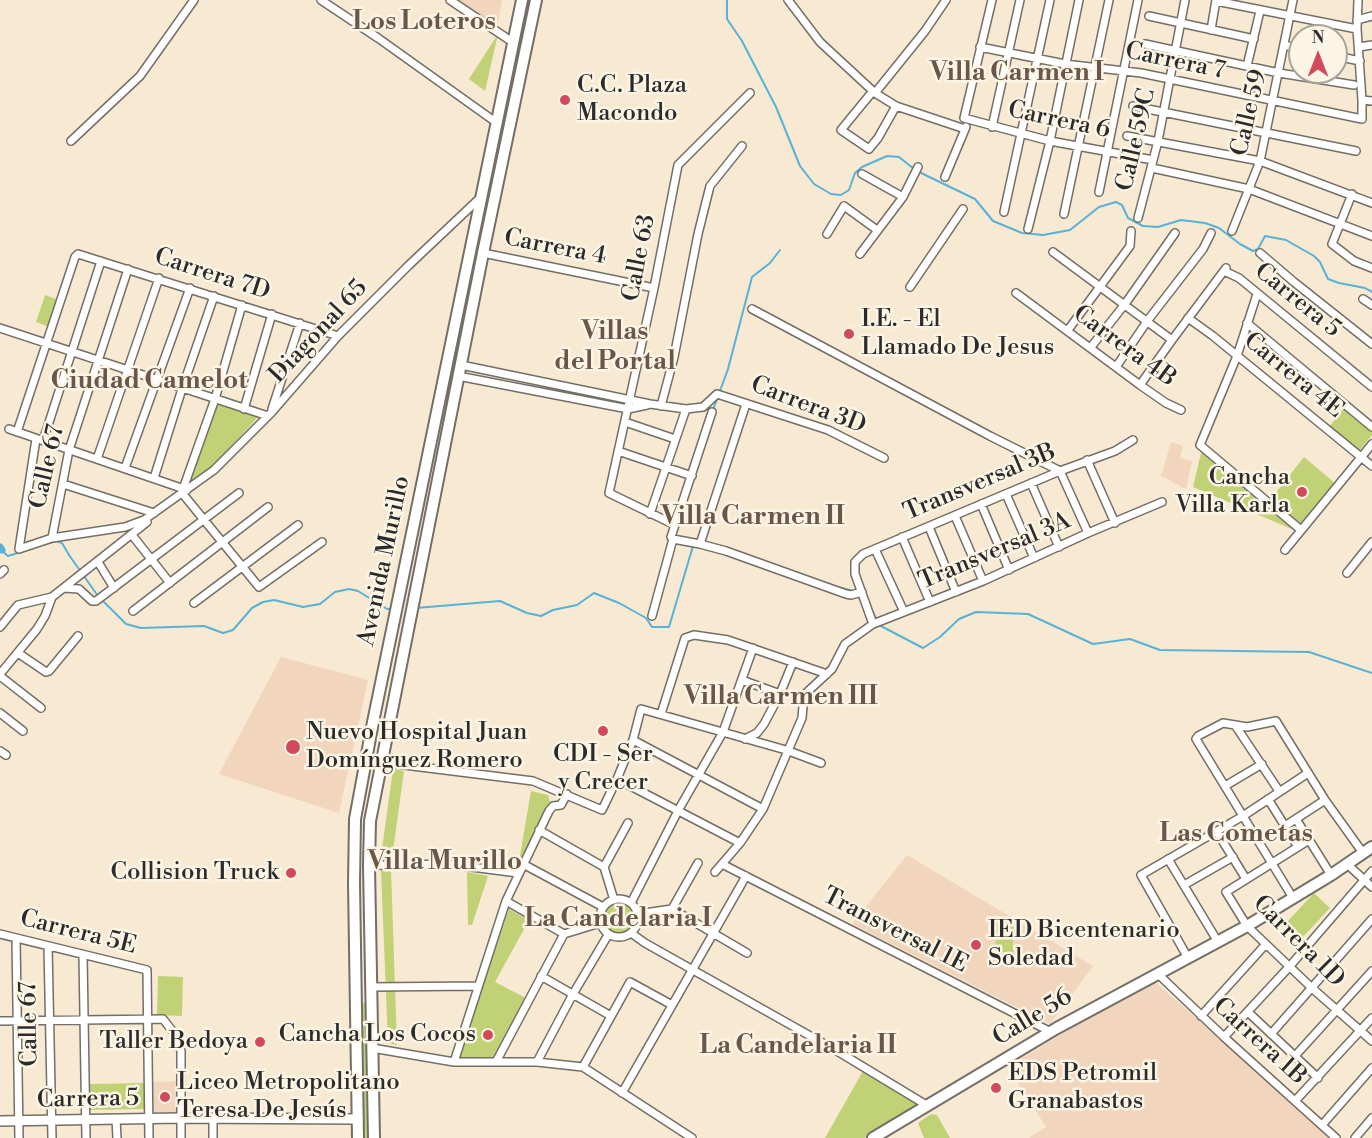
<!DOCTYPE html>
<html>
<head>
<meta charset="utf-8">
<style>
	body { margin:0 }
	#map { position:relative; width:1372px; height:1138px; overflow:hidden; background:#f8e9d3; font-family:"Libre Bodoni",serif }
	canvas { display:block }
	.north { position:absolute; left:1288px; top:24px; width:60px; height:60px; box-sizing:border-box; background:#fcf5e5; border:2px solid #a8a49b; border-radius:50%; rotate:0deg; font-size:16px; font-weight:700; line-height:24px; text-align:center; color:#2b2b2b }
	.north::after { content:''; display:block; margin:auto; width:21px; height:27px; background:#d1495b; clip-path:polygon(50% 0,100% 100%,50% 72%,0 100%) }
</style>
</head>
<body>
<div id="map">
<canvas width="1372" height="1138"></canvas>
<div class="north">N</div>
</div>
<script>
const context = document.querySelector('canvas').getContext('2d');
context.lineJoin = 'round';
function fillPath(path, color) { context.fillStyle = color; context.fill(path, 'evenodd'); }
const toPath = rows => new Path2D(rows.map(r => 'M' + r).join(''));
function stroke(path, color, width, dash) { context.strokeStyle = color; context.lineWidth = width; context.lineCap = dash ? 'butt' : 'round'; context.setLineDash(dash || []); context.stroke(path); }
function write(font, color, halo, rows, align = 'center') {
  context.font = font + ' "Libre Bodoni",serif'; context.lineWidth = 5; context.setLineDash([]); context.textBaseline = 'middle'; context.strokeStyle = halo; context.fillStyle = color; for (const [text, x, y, turn = 0] of rows) {
    context.save(); context.translate(x, y); context.rotate((+turn || 0) * Math.PI / 180); context.textAlign = isNaN(turn) ? turn : align; if (halo) context.strokeText(text, 0, 0); context.fillText(text, 0, 0); context.restore();
  }
}
fillPath(toPath([
	[458,0,502,0,497,28],
	[1171,442,1183,446,1180,458,1192,461,1186,489,1161,476],
	[281,657,368,680,339,813,219,774],
	[907,855,1093,966,1050,1024,852,924],
	[1155,982,1243,1059,1330,1138,1029,1138,1046,1127,1008,1067,1101,1010],
	[177,1081,178,1113,153,1113,153,1082]
]), '#f1d5bd');
fillPath(toPath([
	[498,34,485,91,469,79],
	[45,295,59,300,49,327,36,322],
	[216,402,259,416,208,471,190,483],
	[1345,407,1372,430,1372,435,1358,452,1329,427],
	[1202,449,1293,526,1294,530,1193,487],
	[1304,457,1336,484,1300,526,1270,500],
	[393,769,404,771,393,851,382,849],
	[531,791,548,795,550,802,518,867],
	[381,870,391,870,397,1045,388,1043],
	[467,872,488,876,472,925,468,925],
	[1314,893,1330,908,1303,937,1287,922],
	'604 918a15 15 0 1 1 30 0a15 15 0 1 1-30 0Z',
	[509,909,529,920,495,982,528,999,496,1059,459,1058],
	[995,921,1013,921,1013,952,996,952],
	[158,976,183,977,182,1016,157,1015],
	[362,1003,366,1003,369,1138,364,1138],
	[863,1071,922,1105,864,1138,825,1138],
	[145,1083,146,1109,89,1110,89,1084],
	[931,1114,937,1115,950,1138,924,1138,918,1123]
]), '#c0d275');
stroke(toPath([
	[727,0,727,19,742,41,776,107,800,166,814,184,831,194,841,195,849,190,855,173,862,167,887,156,899,157,914,169],
	[919,172,975,199,993,221,1022,233,1043,235,1070,230,1099,207,1116,202,1122,205,1128,218,1143,226,1158,227,1181,220,1205,223,1219,228,1240,244,1253,251,1258,249,1265,236,1286,240,1314,256,1320,262,1328,279,1339,283,1365,288,1372,292],
	[713,410,728,369,752,277,770,263,780,250],
	[32,548,56,541,62,543,69,555,98,596],
	[0,549,8,556,21,552],
	[827,584,853,591],
	[103,601,126,624,141,628,204,626,223,633,233,630,252,608,263,602,274,600,303,607,320,604,335,592,349,589,358,591,387,609,393,609],
	[869,604,879,625,923,648,940,637,959,619,976,612,1028,614,1093,644,1130,639,1160,650,1309,652,1372,673],
	[416,608,500,601,527,613,541,616,553,610,577,605,594,593,619,603,646,618,652,627,669,627,693,546]
]), '#58b2d6', 2);
stroke(toPath([
	[0,547,2,550]
]), '#58b2d6', 7);
const minor = toPath([
	[321,0,378,38,497,123],
	[450,0,514,43],
	[788,0,820,42,875,93,896,106,965,129],
	[992,0,964,118,1050,141,1153,160],
	[1216,1,1357,29],
	[1149,16,1254,39],
	[1357,20,1372,16],
	[1211,30,1216,0],
	[1145,44,1279,73,1354,85],
	[1284,45,1300,49],
	[980,47,1065,64,1141,73,1362,119,1362,100,1357,29,1358,0],
	[1359,47,1372,45],
	[1336,56,1360,61],
	[1247,66,1260,11],
	[873,91,841,130,869,149,878,138,896,106],
	[875,93,925,31,946,0],
	[1362,100,1372,101],
	[1133,106,1356,151],
	[992,127,1020,0],
	[1127,136,1260,161,1372,203],
	[71,141,140,76,194,0],
	[1152,168,1249,189,1372,236],
	[862,174,903,197],
	[945,177,966,127],
	[1099,192,1138,0],
	[1352,194,1332,244,1354,261,1372,268],
	[1004,212,1050,0],
	[1064,214,1109,0],
	[1138,218,1158,141,1185,0],
	[1028,229,1050,141,1079,0],
	[1232,231,1260,161,1293,0],
	[827,234,844,206,877,230],
	[1053,252,1172,340],
	[483,253,654,288],
	[1260,253,1294,282,1372,344],
	[860,254,903,197,918,167],
	[1224,271,1239,278,1372,387],
	[910,287,963,209],
	[1016,293,1140,385,1166,403,1181,410],
	[1257,294,1237,356,1200,445,1301,530],
	[1363,299,1372,305],
	[752,309,990,436,1060,471,1088,533],
	[1188,318,1213,336,1372,466],
	[1247,323,1372,427],
	[0,328,268,416],
	[1068,330,1130,246,1131,231],
	[1091,347,1125,304,1175,233],
	[461,365,650,404,686,409,703,407,717,394,828,430,884,458],
	[1116,367,1148,320,1203,249,1211,233],
	[458,376,628,409,647,405],
	[1140,385,1172,340,1226,268],
	[661,406,674,357,698,234,710,186,742,146],
	[244,409,272,314],
	[272,409,300,323],
	[625,422,675,439],
	[9,429,187,490],
	[17,432,75,257,78,254,338,336],
	[36,439,19,549,52,538,125,527,144,520,214,470,271,413,338,336,409,265,481,197],
	[43,441,101,261],
	[618,451,692,476],
	[97,459,159,278],
	[1087,460,1115,523],
	[125,468,190,288],
	[154,478,182,389,214,296],
	[1031,483,1059,547],
	[63,484,154,513],
	[183,489,215,399,242,305],
	[182,493,259,587,322,542],
	[1006,494,1034,558],
	[981,504,1009,570],
	[650,514,686,409],
	[955,516,983,581],
	[675,525,609,493,654,288,678,165,750,93],
	[929,527,956,592],
	[132,535,170,583],
	[902,537,930,602],
	[52,538,69,450,128,269],
	[673,539,700,544,726,551,846,594,851,595,862,592],
	[700,544,746,404],
	[875,549,904,612],
	[1285,550,1372,444],
	[98,562,114,588],
	[1347,573,1372,542],
	[0,574,4,570],
	[64,588,79,589,92,601,96,601,239,493],
	[194,603,298,525],
	[133,611,268,507],
	[652,616,673,539,671,537,712,412],
	[873,624,855,574,855,562,863,554,1060,471,1115,451,1133,440],
	[0,627,18,605,52,597,147,522],
	[18,653,46,672,49,671,78,636],
	[0,674,37,629,45,616,52,597],
	[0,676,41,708],
	[742,680,780,694],
	[0,713,23,731],
	[661,714,685,638,694,635,728,640,827,674],
	[1235,725,1279,791],
	[745,739,757,733,764,724,780,694,793,662],
	[633,740,763,809],
	[0,751,6,755],
	[380,762,533,781,602,810,617,779,633,740,641,709,786,750,821,763],
	[617,779,740,843],
	[1225,786,1262,764],
	[1268,799,1298,847],
	[1296,819,1331,875],
	[1285,826,1325,800],
	[539,830,604,867],
	[1217,832,1246,879],
	[1309,840,1226,892,1247,926,1313,989,1372,1041],
	[1168,859,1218,942],
	[523,864,603,907],
	[722,864,1051,1032],
	[1347,864,1372,887],
	[369,866,398,864,456,865,518,873],
	[715,872,740,843,763,809,802,718,804,695,832,669,845,644,873,624,983,581,1088,533,1162,502],
	[1184,885,1233,857],
	[1293,898,1196,739,1198,736,1223,723,1247,727,1276,721,1325,800,1363,853],
	'600 918a19 19 0 1 1 38 0a19 19 0 1 1-38 0Z',
	[614,900,604,867,628,823],
	[506,901,564,934],
	[631,903,679,809,723,732,753,648],
	[672,909,698,863],
	[638,914,672,909,747,953],
	[631,933,645,943,837,1051,928,1106],
	[0,934,147,970,149,1138],
	[16,938,19,1138],
	[48,946,52,1138],
	[83,955,86,1138],
	[1188,958,1141,875,1243,816,1308,773],
	[1158,974,1224,1037,1336,1138],
	[541,976,611,1016],
	[371,987,478,986],
	[1248,1012,1318,1078],
	[1201,1016,1266,944],
	[0,1021,163,1019,174,1033,181,1051,181,1138],
	[1271,1034,1372,919],
	[1224,1037,1290,966,1372,871],
	[372,1048,454,1062,537,1062,583,1067,692,1138],
	[1295,1056,1372,971],
	[454,1062,506,901,549,811,553,806,561,805,567,794],
	[496,1062,564,934,600,923],
	[537,1062,573,994,608,935],
	[583,1067,630,982,672,1005],
	[622,1093,746,876],
	[1295,1101,1372,1018],
	[213,1118,213,1138],
	[116,1119,117,1138],
	[1322,1125,1372,1068],
	[1355,1138,1372,1118]
]);
const tertiary = toPath([
	[0,1121,181,1118,358,1119]
]);
const secondary = toPath([
	[873,1138,1057,1028,1247,926,1331,875,1372,847]
]);
const primary = toPath([
	[358,1138,354,883,355,819,373,722,522,0],
	[374,1138,369,866,370,821,483,253,536,0]
]);
stroke(minor, '#736e66', 10);
stroke(tertiary, '#736e66', 12);
stroke(secondary, '#736e66', 14);
stroke(primary, '#736e66', 14);
stroke(minor, '#fff', 7);
stroke(tertiary, '#fff', 9);
stroke(secondary, '#fff', 10);
stroke(primary, '#fff', 10);
for (const [x, y, r, color] of [
	[565,100,6,"#d1495b"],
	[849,334,6,"#d1495b"],
	[1302,492,6,"#d1495b"],
	[603,731,6,"#d1495b"],
	[293,747,8,"#d1495b"],
	[291,873,6,"#d1495b"],
	[976,945,6,"#d1495b"],
	[488,1035,6,"#d1495b"],
	[260,1042,6,"#d1495b"],
	[996,1088,6,"#d1495b"],
	[165,1097,6,"#d1495b"]
]) { const dot = new Path2D(); dot.arc(x, y, r, 0, 2 * Math.PI); context.fillStyle = color; context.fill(dot); stroke(dot, '#fcf5e5', 2); }
write('24px', '#2b2b2b', '#fcf5e5', [
	["Carrera 7",1175,62,12],
	["Calle 59",1250,113,-77],
	["Carrera 6",1059,121,12],
	["Calle 59C",1137,140,-77],
	["Carrera 4",555,248,11],
	["Calle 63",640,258,-79],
	["Carrera 7D",212,275,18],
	["Carrera 5",1297,301,39],
	["Diagonal 65",319,332,-47],
	["Carrera 4B",1124,347,36],
	["Carrera 4E",1293,376,39],
	["Carrera 3D",808,406,21],
	["Calle 67",48,467,-77],
	["Transversal 3B",980,483,-23],
	["Transversal 3A",995,552,-23],
	["Avenida Murillo",385,561,-78],
	["Transversal 1E",895,931,27],
	["Carrera 5E",78,933,14],
	["Carrera 1D",1298,942,45],
	["Calle 56",1033,1018,-31],
	["Calle 67",30,1024,-91],
	["Carrera 1B",1259,1042,42],
	["Carrera 5",88,1100,-1]
]);
write('24px', '#2b2b2b', '#fcf5e5', [
	["C.C. Plaza",577,86],
	["Macondo",577,114],
	["I.E. - El",861,320],
	["Llamado De Jesus",861,348],
	["Cancha",1290,478,"right"],
	["Villa Karla",1290,506,"right"],
	["Nuevo Hospital Juan",306,733],
	["Domínguez Romero",306,761],
	["CDI - Ser",603,755,"center"],
	["y Crecer",603,783,"center"],
	["Collision Truck",279,873,"right"],
	["IED Bicentenario",988,931],
	["Soledad",988,959],
	["Cancha Los Cocos",476,1035,"right"],
	["Taller Bedoya",248,1042,"right"],
	["EDS Petromil",1008,1074],
	["Granabastos",1008,1102],
	["Liceo Metropolitano",177,1083],
	["Teresa De Jesús",177,1111]
], 'left');
write('bold 26px', '#6a574a', '#fcf5e5', [
	["Los Loteros",424,23],
	["Villa Carmen I",1017,74],
	["Villas",615,333],
	["del Portal",615,363],
	["Ciudad Camelot",149,382],
	["Villa Carmen II",753,518],
	["Villa Carmen III",781,698],
	["Las Cometas",1236,835],
	["Villa Murillo",445,863],
	["La Candelaria I",618,920],
	["La Candelaria II",798,1047]
]);
</script>
</body>
</html>
